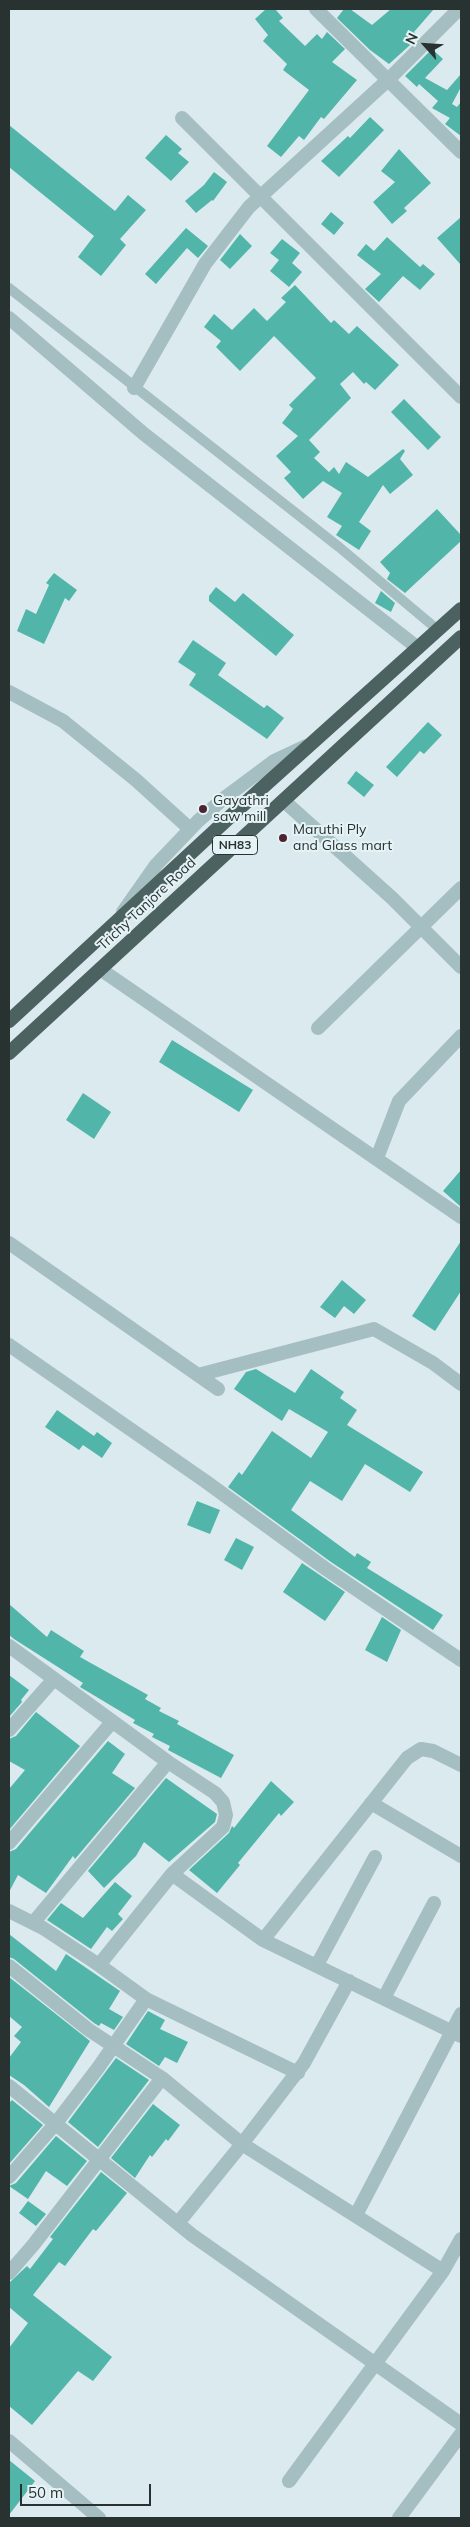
<!DOCTYPE html>
<html>
<head>
<meta charset="utf-8">
<style>
	body { margin:0 }
	#map { position:relative; width:470px; height:2527px; overflow:hidden; background:#dbeaee; font-family:Mulish,sans-serif }
	canvas { display:block }
	.frame { position:absolute; inset:0; border:10px solid #273231; pointer-events:none }
	.north { position:absolute; left:400px; top:20px; width:50px; height:50px; -webkit-text-stroke:4px #e6f3f6; paint-order:stroke; rotate:296deg; font-size:14px; font-weight:700; line-height:20px; text-align:center; color:#273231 }
	.north::after { content:''; display:block; margin:auto; width:18px; height:22px; background:#273231; clip-path:polygon(50% 0,100% 100%,50% 72%,0 100%) }
	.scale { position:absolute; left:20px; top:2484px; width:131px; height:22px; box-sizing:border-box; border:2px solid #273231; border-top:0; padding-left:6px; font-size:15px; line-height:18px; white-space:nowrap; color:#273231; -webkit-text-stroke:4px #e6f3f6; paint-order:stroke }
</style>
</head>
<body>
<div id="map">
<canvas width="470" height="2527"></canvas>
<div class="frame"></div>
<div class="north">N</div>
<div class="scale">50 m</div>
</div>
<script>
const context = document.querySelector('canvas').getContext('2d');
context.lineJoin = 'round';
function fillPath(path, color) { context.fillStyle = color; context.fill(path, 'evenodd'); }
const toPath = rows => new Path2D(rows.map(r => 'M' + r).join(''));
function stroke(path, color, width, dash) { context.strokeStyle = color; context.lineWidth = width; context.lineCap = dash ? 'butt' : 'round'; context.setLineDash(dash || []); context.stroke(path); }
function write(font, color, halo, rows, align = 'center') {
  context.font = font + ' Mulish,sans-serif'; context.lineWidth = 4; context.setLineDash([]); context.textBaseline = 'middle'; context.strokeStyle = halo; context.fillStyle = color; for (const [text, x, y, turn = 0] of rows) {
    context.save(); context.translate(x, y); context.rotate((+turn || 0) * Math.PI / 180); context.textAlign = isNaN(turn) ? turn : align; if (halo) context.strokeText(text, 0, 0); context.fillText(text, 0, 0); context.restore();
  }
}
fillPath(toPath([
	[266,9,275,9,283,18,279,21,305,46,317,34,322,39,327,32,345,49,332,62,357,80,324,119,321,117,304,140,299,136,281,157,267,146,309,90,283,70,287,64,263,41,268,35,255,19],
	[344,9,350,9,372,25,391,9,434,9,414,32,419,37,389,64,370,50,337,18],
	[432,49,443,59,425,78,447,90,461,74,461,87,452,104,457,107,461,102,461,136,445,124,450,118,432,108,438,101,419,84,417,87,405,76],
	[370,117,384,130,339,177,321,161,348,136,350,138],
	[9,125,115,211,128,195,146,210,120,239,126,245,101,276,78,257,94,236,9,167],
	[166,135,182,149,178,153,189,162,171,181,145,158],
	[399,149,431,183,404,208,407,211,392,224,373,202,395,182,381,171],
	[214,172,227,182,213,201,212,200,196,213,185,201,204,185],
	[331,212,344,223,334,235,321,224],
	[461,217,461,265,437,238],
	[186,228,208,246,198,258,187,248,156,284,145,274],
	[240,234,252,246,230,269,220,260],
	[387,237,420,267,423,264,435,274,420,290,403,276,379,302,365,289,381,274,357,255,366,244,374,251],
	[282,239,300,253,292,263,302,272,289,287,270,271,279,260,270,253],
	[295,285,331,323,334,320,349,334,357,326,399,365,375,390,366,382,364,384,353,372,340,384,351,398,309,440,320,452,314,458,329,472,334,467,339,474,346,462,368,477,403,449,405,451,400,459,413,475,390,494,383,485,359,522,371,531,359,550,336,535,342,526,327,517,342,493,323,481,303,499,284,478,291,472,276,456,298,436,282,423,293,409,289,405,316,378,274,336,240,371,216,347,221,341,204,327,214,314,232,330,254,308,267,321,286,302,281,298],
	[404,399,441,437,428,450,391,412],
	[437,509,461,535,461,541,405,593,387,579,390,573,380,562],
	[54,573,77,590,69,601,65,598,44,644,17,631,26,609,36,614,49,585,46,583],
	[216,587,235,602,243,593,294,635,276,656,209,601,209,596],
	[381,591,395,603,391,612,375,603],
	[193,640,226,663,218,675,264,708,267,705,284,718,267,739,189,685,196,674,178,662],
	[428,722,442,735,424,754,420,751,397,777,386,767],
	[356,771,374,785,364,797,347,783],
	[172,1040,253,1090,239,1112,159,1062],
	[83,1093,111,1112,94,1139,66,1120],
	[461,1170,461,1207,443,1191],
	[461,1241,461,1291,435,1331,412,1316],
	[342,1280,366,1300,354,1314,344,1306,335,1318,320,1307],
	[256,1369,295,1393,311,1369,344,1392,340,1398,357,1410,347,1425,423,1472,410,1492,365,1464,342,1501,310,1481,291,1510,355,1557,357,1553,371,1562,367,1568,443,1615,433,1630,331,1562,228,1487,239,1472,242,1475,272,1431,311,1458,328,1432,289,1409,282,1421,234,1389,246,1372],
	[57,1410,94,1436,97,1432,112,1443,102,1458,83,1445,79,1450,45,1427],
	[197,1501,220,1510,210,1534,187,1525],
	[236,1538,254,1547,242,1570,224,1560],
	[302,1563,345,1592,325,1621,283,1592],
	[9,1604,47,1637,51,1630,84,1651,80,1657,148,1695,145,1699,161,1708,159,1711,179,1721,177,1724,234,1755,221,1778,168,1750,170,1746,152,1737,154,1734,133,1723,135,1720,80,1687,83,1683,14,1639,9,1635],
	[382,1617,401,1630,387,1662,365,1650],
	[9,1675,29,1690,21,1700,22,1702,9,1717],
	[36,1712,80,1746,9,1830,9,1789,25,1770,9,1761,9,1739,16,1736],
	[108,1741,125,1754,112,1773,135,1788,75,1859,73,1856,46,1893,18,1875,9,1892,9,1852,16,1849],
	[166,1778,217,1814,215,1822,169,1862,144,1842,136,1856,104,1888,88,1871],
	[271,1781,294,1802,281,1816,279,1813,238,1863,240,1865,217,1893,189,1870,229,1833,232,1826,234,1828],
	[115,1882,132,1896,118,1914,123,1919,112,1931,107,1927,91,1949,47,1920,61,1903,83,1918],
	[9,1934,56,1971,66,1954,120,1991,109,2009,123,2017,114,2030,101,2023,99,2026,94,2023,14,1959,9,1957],
	[9,1977,90,2041,49,2107,24,2085,9,2075,9,2058,21,2042,14,2036,22,2027,9,2016],
	[148,2011,165,2020,160,2029,188,2042,177,2063,165,2057,159,2066,126,2044],
	[116,2058,149,2080,98,2147,68,2122],
	[12,2100,43,2125,9,2164,9,2103],
	[153,2104,180,2125,168,2141,166,2139,152,2157,150,2155,135,2178,111,2158],
	[56,2136,87,2161,67,2186,46,2171,28,2199,9,2186,16,2183],
	[101,2172,127,2193,96,2231,93,2229,65,2266,59,2262,33,2295,112,2357,93,2381,78,2371,32,2425,9,2406,9,2348,28,2323,9,2307,9,2283,27,2266,30,2269,53,2239,50,2237],
	[28,2201,46,2214,36,2226,19,2213],
	[9,2460,35,2481,9,2515]
]), '#51b5a9');
stroke(toPath([
	[9,288,339,547,438,630]
]), '#a5bec1', 10);
stroke(toPath([
	[316,9,461,152],
	[182,118,461,397],
	[9,318,144,434,418,648],
	[134,388,205,264,249,207,389,79,459,9],
	[9,692,63,721,136,780,190,829],
	[284,801,392,898,461,967],
	[123,912,156,865,198,821,223,799,274,761,306,746],
	[100,969,461,1217],
	[318,1028,461,888],
	[377,1158,399,1101,461,1036],
	[9,1243,218,1389],
	[9,1345,205,1481,326,1569,461,1660],
	[198,1375,374,1329,433,1363,461,1384],
	[9,1646,168,1762,215,1793,223,1802,226,1815,223,1827,172,1874],
	[9,1730,54,1679],
	[371,1803,461,1856],
	[9,1843,112,1722],
	[9,1911,43,1928,99,1965,172,1874,263,1940,461,2036],
	[33,1923,168,1762],
	[263,1940,407,1758,421,1749,433,1751,461,1765],
	[99,1965,146,1999,298,2073],
	[317,1965,375,1857],
	[9,1966,89,2030,162,2078,242,2144,304,2063,349,1981],
	[384,1998,434,1903],
	[9,2086,192,2235,461,2424],
	[9,2177,56,2123,98,2068,146,1999],
	[356,2215,461,2014],
	[178,2223,242,2144,443,2271],
	[9,2273,34,2244,162,2078],
	[9,2441,99,2518],
	[289,2481,443,2271,461,2239],
	[399,2518,461,2434]
]), '#a5bec1', 14);
stroke(toPath([
	[9,1021,233,814,461,609],
	[9,1053,461,637]
]), '#4c6261', 14);
for (const [x, y, r, color] of [
	[203,809,5,"#4d2330"],
	[283,838,5,"#4d2330"]
]) { const dot = new Path2D(); dot.arc(x, y, r, 0, 2 * Math.PI); context.fillStyle = color; context.fill(dot); stroke(dot, '#e6f3f6', 2); }
for (const [x, y, w] of [
	[235,845,45]
]) { const box = new Path2D(); box.roundRect(x - w / 2, y - 9.5, w, 19, 4); context.fillStyle = '#e6f3f6'; context.fill(box); stroke(box, '#273231', 1); }
write('bold 12px', '#273231', null, [
	["NH83",235,845]
]);
write('14px', '#273231', '#e6f3f6', [
	["Gayathri",213,801],
	["saw mill",213,817],
	["Maruthi Ply",293,830],
	["and Glass mart",293,846]
], 'left');
write('14px', '#273231', '#e6f3f6', [
	["Trichy Tanjore Road",147,904,-43]
]);
</script>
</body>
</html>
